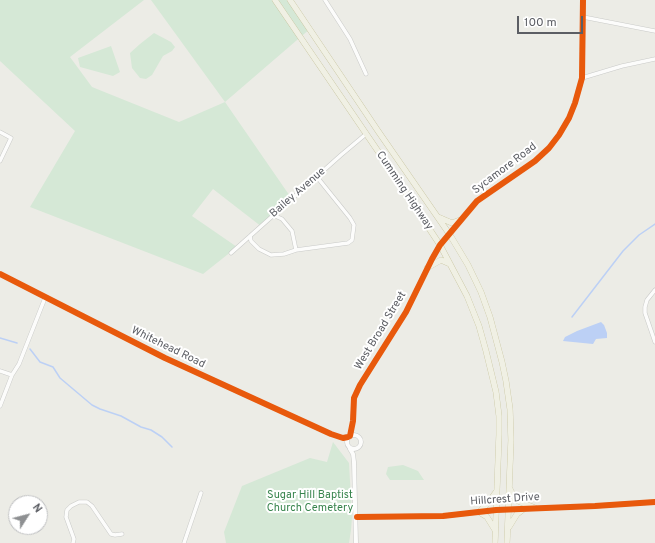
<!DOCTYPE html>
<html>
<head>
<meta charset="utf-8">
<style>
	body { margin:0 }
	#map { position:relative; width:655px; height:543px; overflow:hidden; background:#ecece6; font-family:Overpass,sans-serif }
	canvas { display:block }
	.north { position:absolute; left:8px; top:495px; width:40px; height:40px; box-sizing:border-box; background:#fff; border:1px solid #bebfc1; border-radius:50%; rotate:54deg; font-size:11px; font-weight:700; line-height:16px; text-align:center; color:#5c5e64 }
	.north::after { content:''; display:block; margin:auto; width:14px; height:18px; background:#8e9092; clip-path:polygon(50% 0,100% 100%,50% 72%,0 100%) }
	.scale { position:absolute; left:517px; top:16px; width:66px; height:18px; box-sizing:border-box; border:2px solid #5c5e64; border-top:0; padding-left:5px; font-size:12px; line-height:14px; white-space:nowrap; color:#5c5e64; -webkit-text-stroke:3px #fff; paint-order:stroke }
</style>
</head>
<body>
<div id="map">
<canvas width="655" height="543"></canvas>
<div class="north">N</div>
<div class="scale">100 m</div>
</div>
<script>
const context = document.querySelector('canvas').getContext('2d');
context.lineJoin = 'round';
function fillPath(path, color) { context.fillStyle = color; context.fill(path, 'evenodd'); }
const toPath = rows => new Path2D(rows.map(r => 'M' + r).join(''));
function stroke(path, color, width, dash) { context.strokeStyle = color; context.lineWidth = width; context.lineCap = dash ? 'butt' : 'round'; context.setLineDash(dash || []); context.stroke(path); }
function write(font, color, halo, rows, align = 'center') {
  context.font = font + ' Overpass,sans-serif'; context.lineWidth = 4; context.setLineDash([]); context.textBaseline = 'middle'; context.strokeStyle = halo; context.fillStyle = color; for (const [text, x, y, turn = 0] of rows) {
    context.save(); context.translate(x, y); context.rotate((+turn || 0) * Math.PI / 180); context.textAlign = isNaN(turn) ? turn : align; if (halo) context.strokeText(text, 0, 0); context.fillText(text, 0, 0); context.restore();
  }
}
fillPath(toPath([
	[0,0,144,0,70,57,92,87,179,122,225,102,151,0,292,0,311,28,225,102,294,202,262,227,213,189,192,216,237,247,203,274,30,207,75,131,0,61],
	[154,33,171,42,175,47,172,51,163,56,152,75,146,79,140,78,132,68,130,53,140,44],
	[111,46,120,72,113,76,80,67,78,58],
	[333,442,349,463,352,517,351,530,349,543,226,543,224,532,242,486,310,458,327,462],
	[403,465,418,471,424,480,390,480,386,474,388,467]
]), '#d5e8d6');
fillPath(toPath([
	[601,322,604,325,607,333,607,338,596,339,593,344,563,341,565,337,577,331]
]), '#bcd0f5');
stroke(toPath([
	[572,317,623,251,639,235,655,224],
	[0,338,17,343],
	[30,349,40,362,53,367,60,378,92,405,100,409,121,416,141,427,151,430,162,437,172,447]
]), '#bcd0f5', 1.5);
const minor = toPath([
	[325,0,350,39,366,74],
	[583,17,655,31],
	[582,78,622,66,655,59],
	[0,132,11,138,0,161],
	[273,215,282,219,292,231,296,250],
	[250,236,251,241,259,249,271,255,284,254,296,250,348,243,352,240,354,225,350,218,317,177],
	[231,253,341,155,366,134],
	[655,290,647,300,645,307,645,313,655,342],
	[0,371,12,375],
	[0,406,12,375,19,364,45,298],
	[73,543,74,539,66,517,67,510,71,506,79,502,87,502,92,506,111,534,115,535,122,534],
	[184,543,201,493]
]);
const tertiary = toPath([
	[0,274,165,358,331,434,343,438,348,437],
	'347 442a7 7 0 1 1 14 0a7 7 0 1 1-14 0Z',
	[350,436,353,421,354,398,360,385,406,312,432,259,440,245,477,201,535,161,549,148,559,135,569,118,575,103,582,78,583,0],
	[350,449,353,454,354,462,356,543],
	[357,517,443,516,496,510,595,506,655,502]
]);
const trunk = toPath([
	[275,0,384,160,440,245,467,296,479,326,486,351,496,392,499,416,499,435,495,543],
	[290,0,378,131,450,235,468,265,481,292,490,317,502,362,506,381,510,409,511,440,507,543],
	[438,217,452,223,460,220],
	[427,268,441,260,450,264],
	[510,489,515,499,518,501,535,508],
	[509,527,517,514,525,508],
	[495,530,487,517,479,512,488,503,496,492]
]);
stroke(minor, '#c9cac8', 4.5);
stroke(tertiary, '#c9cac8', 5);
stroke(trunk, '#c2be95', 6);
stroke(minor, '#fcfcfb', 3.5);
stroke(tertiary, '#fcfcfb', 4);
stroke(trunk, '#f0f0e4', 5.5);
stroke(toPath([
	[0,274,165,358,331,434,343,438,348,437],
	[350,436,353,421,354,398,360,385,406,312,432,259,440,245,477,201,535,161,549,148,559,135,569,118,575,103,582,78,583,0],
	[357,517,443,516,496,510,595,506,655,502]
]), '#e8590c', 6);
write('11px', '#5c5e64', '#fff', [
	["Sycamore Road",505,169,-37],
	["Cumming Highway",404,191,56],
	["Bailey Avenue",298,193,-41],
	["West Broad Street",381,331,-59],
	["Whitehead Road",168,348,26],
	["Hillcrest Drive",505,500,-4]
]);
write('11px', '#39854e', '#fff', [
	["Sugar Hill Baptist",310,496],
	["Church Cemetery",310,509]
]);
</script>
</body>
</html>
